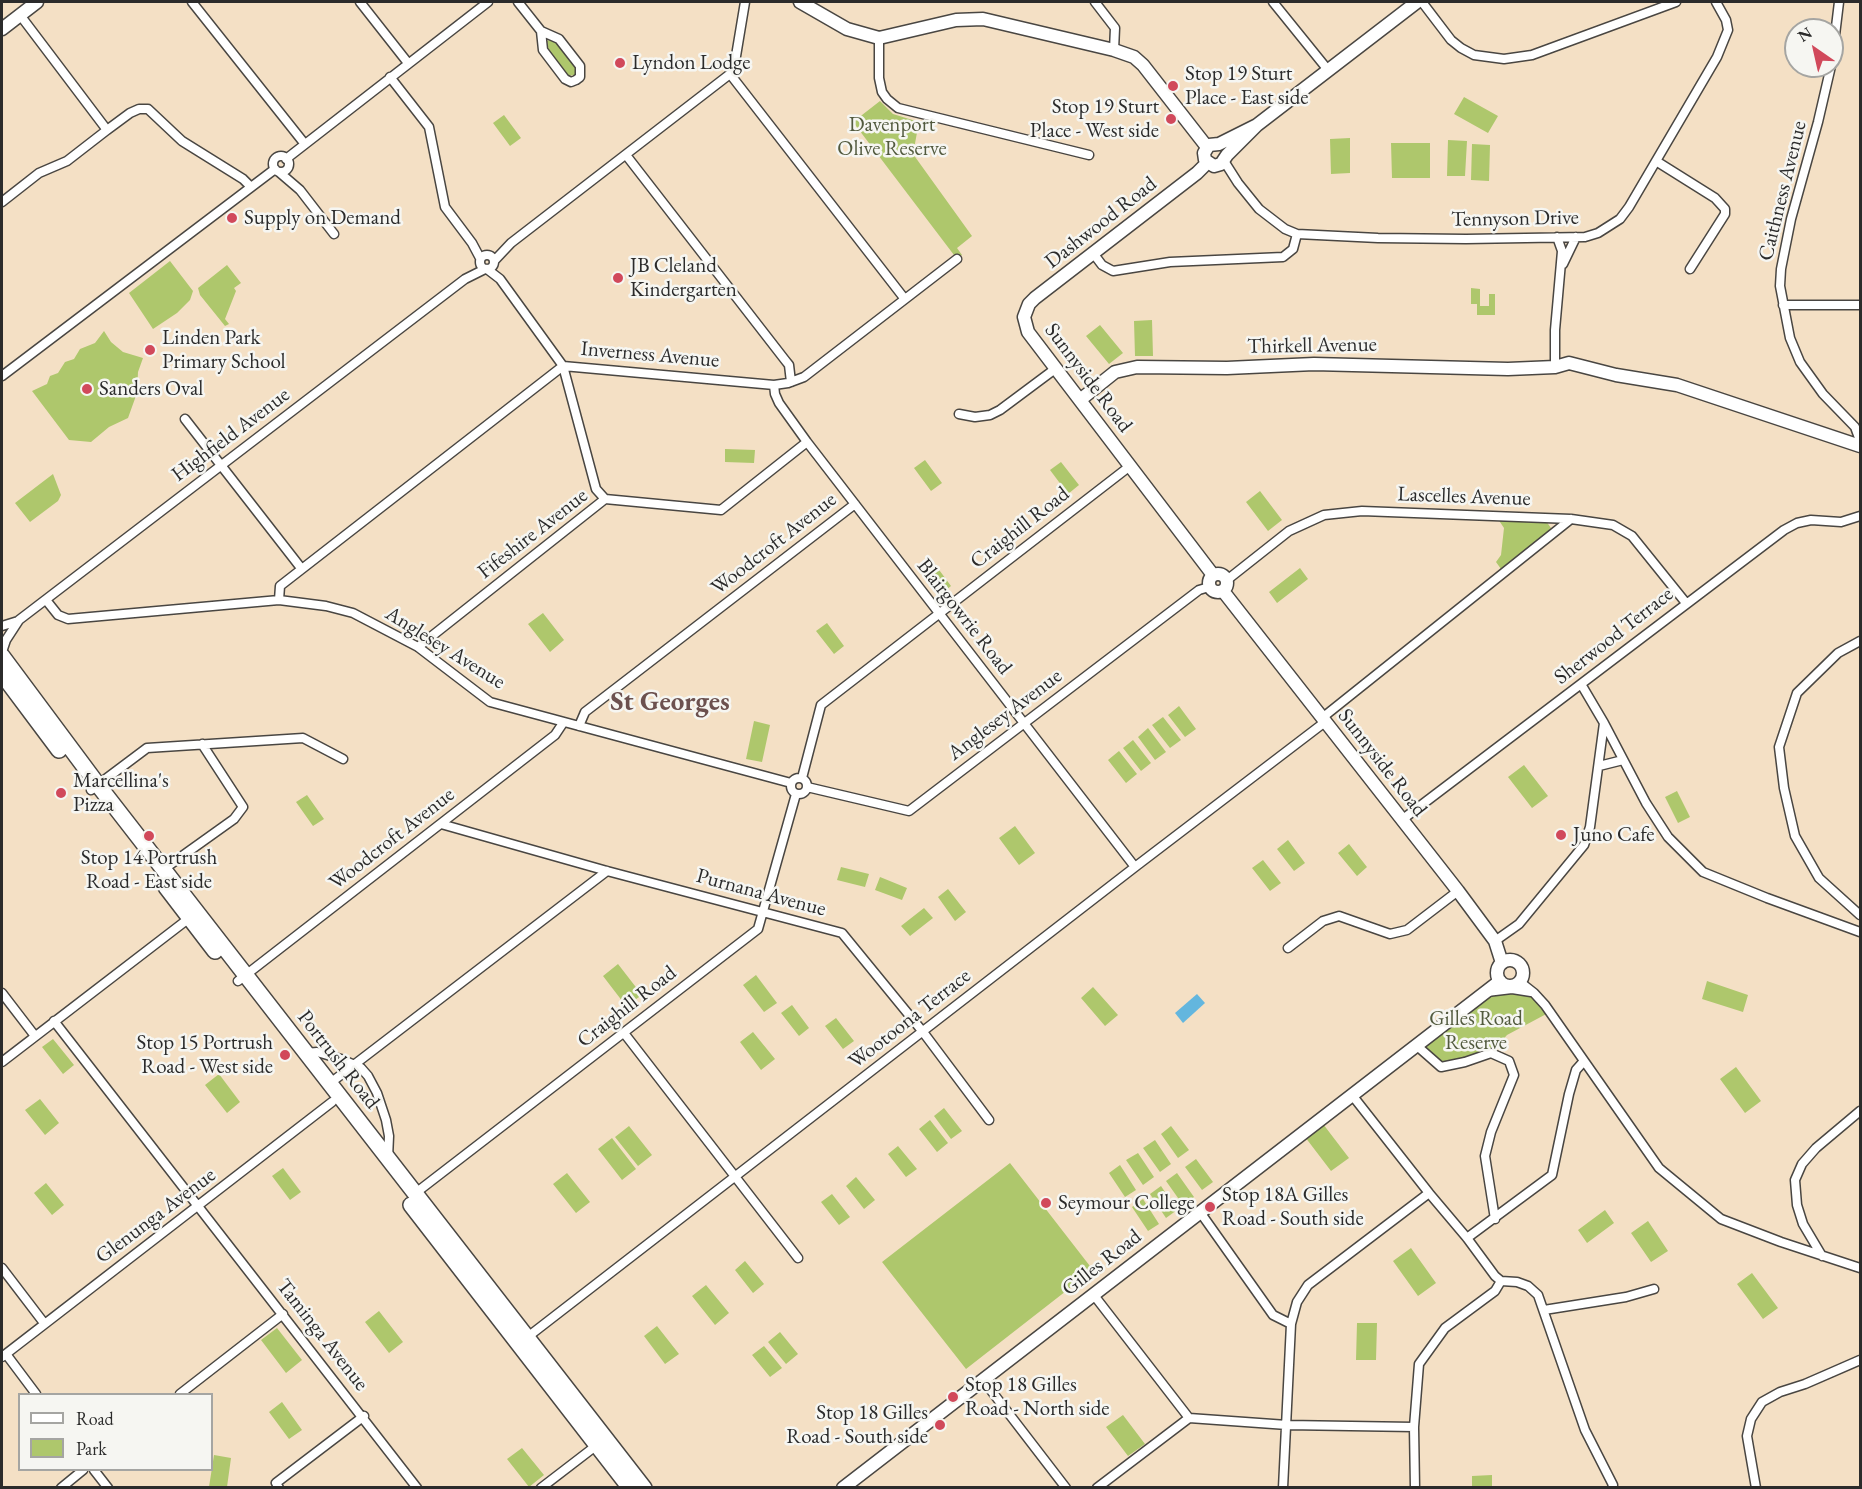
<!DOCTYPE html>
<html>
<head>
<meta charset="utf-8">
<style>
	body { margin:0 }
	#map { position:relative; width:1862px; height:1489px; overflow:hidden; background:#f4e0c5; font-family:"EB Garamond",serif }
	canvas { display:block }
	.frame { position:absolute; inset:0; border:3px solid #2b2b2b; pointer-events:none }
	.legend { position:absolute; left:18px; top:1393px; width:195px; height:78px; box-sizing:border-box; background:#f6f6f2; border:2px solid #a5a5a2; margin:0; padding:8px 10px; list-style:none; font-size:18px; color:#2b2b2b }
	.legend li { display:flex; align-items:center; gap:12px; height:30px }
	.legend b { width:30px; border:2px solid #a5a5a2 }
	.north { position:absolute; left:1784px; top:18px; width:60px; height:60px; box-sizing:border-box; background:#f6f6f2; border:2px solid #a5a5a2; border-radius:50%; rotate:326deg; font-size:16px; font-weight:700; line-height:24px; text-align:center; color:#2b2b2b }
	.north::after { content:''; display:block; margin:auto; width:21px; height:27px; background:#d1495b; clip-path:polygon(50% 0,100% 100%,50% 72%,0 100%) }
</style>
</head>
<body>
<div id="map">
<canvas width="1862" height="1489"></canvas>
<div class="frame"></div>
<ul class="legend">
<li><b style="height:8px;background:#fff"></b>Road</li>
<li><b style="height:16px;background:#aec76c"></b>Park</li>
</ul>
<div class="north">N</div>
</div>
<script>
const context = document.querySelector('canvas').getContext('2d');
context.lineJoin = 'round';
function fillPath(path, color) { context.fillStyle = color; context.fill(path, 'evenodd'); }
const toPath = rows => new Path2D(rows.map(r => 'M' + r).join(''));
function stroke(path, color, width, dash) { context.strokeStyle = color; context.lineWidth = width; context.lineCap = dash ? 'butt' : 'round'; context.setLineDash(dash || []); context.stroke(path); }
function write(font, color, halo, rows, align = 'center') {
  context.font = font + ' "EB Garamond",serif'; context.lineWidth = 5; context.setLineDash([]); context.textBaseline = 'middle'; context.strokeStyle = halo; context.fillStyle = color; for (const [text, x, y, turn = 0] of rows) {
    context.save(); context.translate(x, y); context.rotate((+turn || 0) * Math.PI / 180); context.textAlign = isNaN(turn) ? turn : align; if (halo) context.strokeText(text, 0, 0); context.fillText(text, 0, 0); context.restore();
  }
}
fillPath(toPath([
	[549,40,558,44,577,68,575,75,567,76,549,52,547,41],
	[1464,97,1498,116,1488,133,1454,114],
	[880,101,893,114,919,122,913,154,972,236,957,248,962,255,957,259,853,122],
	[504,115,521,138,510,146,493,123],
	[1350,138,1350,173,1331,174,1330,139],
	[1448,140,1467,141,1465,176,1447,176],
	[1391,143,1430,143,1430,178,1392,178],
	[1472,144,1490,145,1489,181,1471,180],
	[170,261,193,291,190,300,177,313,153,329,129,293],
	[227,265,241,283,234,288,236,291,225,319,229,324,225,326,200,295,198,288],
	[1471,288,1480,289,1480,306,1489,306,1489,294,1495,294,1495,315,1477,315,1477,304,1471,304],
	[1152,320,1153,356,1135,356,1134,321],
	[1100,325,1123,353,1109,364,1086,336],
	[104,331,111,342,123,352,143,358,138,372,137,393,128,418,109,427,91,442,69,440,32,391,47,384,50,376,58,373,65,362,74,359,80,349,95,343],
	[725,449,755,450,754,463,725,462],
	[925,460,942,483,931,491,914,468],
	[1061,462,1079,485,1068,494,1050,470],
	[53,474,61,495,58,501,30,522,15,503],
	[1260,491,1282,520,1268,531,1246,502],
	[1498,519,1546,521,1551,528,1548,532,1501,569,1496,562,1501,555,1504,528],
	[934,563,951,586,941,594,923,571],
	[1300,568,1308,579,1277,603,1269,592],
	[543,613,564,640,550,652,528,624],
	[827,623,844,646,834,654,816,631],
	[1179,706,1196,729,1185,737,1168,715],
	[1163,717,1181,740,1170,748,1152,725],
	[754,721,770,725,762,762,746,759],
	[1148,728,1166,752,1155,760,1138,737],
	[1133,740,1151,763,1141,771,1123,748],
	[1119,751,1137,774,1126,783,1108,760],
	[1524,765,1548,796,1532,808,1508,777],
	[1677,791,1690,817,1678,823,1665,797],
	[307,795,324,819,313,826,296,802],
	[1015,826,1035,853,1019,865,999,838],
	[1288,840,1305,863,1294,871,1277,849],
	[1349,844,1367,867,1357,876,1338,853],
	[1263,860,1281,883,1270,891,1252,868],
	[841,867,869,874,865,887,837,880],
	[880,877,907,888,902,900,875,890],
	[948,889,966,912,955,921,938,897],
	[924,908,933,918,910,936,901,926],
	[618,964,642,995,626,1006,603,976],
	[756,975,777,1003,764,1012,743,985],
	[1707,981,1748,995,1743,1012,1702,999],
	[1520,982,1550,1012,1507,1035,1491,1053,1441,1067,1417,1045,1503,984,1512,986],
	[1093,987,1118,1015,1105,1026,1081,998],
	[792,1005,809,1028,799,1036,781,1013],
	[836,1018,854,1041,843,1049,825,1026],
	[753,1032,775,1059,761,1070,740,1042],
	[53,1039,74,1065,63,1074,42,1047],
	[1736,1067,1761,1101,1745,1113,1720,1079],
	[219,1074,240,1102,227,1113,205,1085],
	[40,1099,59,1123,45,1135,25,1110],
	[944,1108,962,1131,951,1139,934,1116],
	[930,1120,948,1143,937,1152,919,1129],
	[1320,1120,1349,1158,1331,1171,1302,1133],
	[629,1126,652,1155,638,1166,615,1137],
	[1171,1126,1189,1150,1178,1158,1161,1134],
	[612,1138,636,1169,622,1180,598,1149],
	[1155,1140,1171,1164,1160,1172,1143,1148],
	[898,1146,917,1169,906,1177,888,1154],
	[1138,1153,1154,1177,1143,1185,1126,1160],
	[1196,1159,1213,1182,1202,1190,1185,1167],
	[1010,1163,1093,1270,966,1369,882,1262],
	[1120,1165,1136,1190,1125,1197,1109,1173],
	[283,1168,301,1192,290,1200,272,1176],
	[567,1173,590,1202,576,1213,553,1184],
	[1177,1173,1194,1197,1183,1205,1166,1181],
	[856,1177,875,1200,864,1209,846,1186],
	[46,1183,64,1205,52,1215,34,1193],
	[1161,1186,1177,1210,1166,1218,1150,1194],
	[832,1194,850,1217,839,1225,821,1202],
	[1143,1199,1159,1224,1148,1231,1132,1207],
	[1605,1210,1614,1223,1587,1243,1578,1230],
	[1648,1221,1668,1251,1651,1262,1631,1233],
	[1411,1248,1436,1283,1418,1296,1393,1261],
	[745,1261,764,1284,753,1293,735,1270],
	[1752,1273,1778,1308,1763,1319,1737,1284],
	[706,1285,729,1313,715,1325,692,1296],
	[379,1311,403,1342,389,1353,365,1322],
	[1357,1323,1377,1323,1376,1360,1356,1360],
	[657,1326,679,1354,665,1364,644,1336],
	[277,1328,302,1360,286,1373,261,1340],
	[780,1332,798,1354,786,1364,768,1342],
	[764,1346,782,1368,770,1377,752,1355],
	[282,1402,302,1430,289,1439,269,1412],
	[1123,1415,1145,1444,1128,1456,1106,1427],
	[522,1448,544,1475,529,1487,507,1459],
	[214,1455,231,1458,227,1487,209,1487],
	[1492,1475,1492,1487,1472,1487,1472,1476]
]), '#aec76c');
fillPath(toPath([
	[1197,994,1205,1003,1183,1023,1175,1013]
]), '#63b6de');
const street = toPath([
	[192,2,304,143],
	[360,2,408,63],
	[518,2,541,31,559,39,580,66,580,77,576,80,571,82,565,79,543,50,541,31],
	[1095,2,1115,28,1114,50],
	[1273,2,1328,70],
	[1422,2,1451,40,1461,48,1474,55,1504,59,1532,55,1676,2],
	[20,15,107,130,130,113,139,109,148,109,182,141,243,179,251,187],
	[879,38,879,78,882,92,887,99,898,108,1089,155],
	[1832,60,1839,2],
	[1831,66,1818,122,1791,219,1781,269,1780,286,1790,338,1800,362,1823,394,1855,427,1859,438,1858,445],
	[730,74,904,298],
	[390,77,429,127,445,207,472,243,480,258],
	[626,155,785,360,789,365,791,382],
	'273 164a8 8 0 1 1 16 0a8 8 0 1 1-16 0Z',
	[286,159,488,2],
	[1224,161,1238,183,1259,209,1285,229,1297,234,1378,238,1466,239,1585,237,1598,233,1620,219,1629,207,1717,57,1728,30,1726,20,1716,2],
	[1656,161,1715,198,1725,209,1725,214,1690,269],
	[279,172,300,190,334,234],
	[2,202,39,173,67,161,107,130],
	[1093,253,1102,265,1113,271,1170,262,1283,257,1293,249,1297,234],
	'480 262a7 7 0 1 1 14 0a7 7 0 1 1-14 0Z',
	[494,261,511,243,730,74,735,62,745,2],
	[1563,264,1576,237],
	[487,269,500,279,563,366,596,489,605,499],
	[1783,305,1860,305],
	[1555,367,1555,330,1562,251,1557,237],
	[2,376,275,169],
	[774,385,775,394,779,403,807,442,1135,867],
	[959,414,975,417,990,415,1000,410,1055,369],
	[185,419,301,568],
	[1227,580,1289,531,1324,515,1362,511,1571,519,1613,525,1632,536,1686,603],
	[46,600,58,615,68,619,279,600,326,606,353,613,418,647,490,702,791,783],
	[279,600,280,586,563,366,774,385,788,383,804,377,957,259],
	[2,626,18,621],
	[1860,641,1838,653,1797,693,1779,747,1784,788,1795,836,1819,878,1860,915],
	[418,647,605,499,721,510,807,442],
	[2,652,6,640,19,620,465,279,485,269],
	[1322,718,1571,519],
	[1604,723,1646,803,1668,837,1703,872,1767,898,1860,932],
	[579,726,585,712,855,504],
	[1599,766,1623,760],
	'791 786a8 8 0 1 1 16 0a8 8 0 1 1-16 0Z',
	[802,778,821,705,1130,466],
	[807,787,909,811,1199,590,1209,587],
	[91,790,147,748,303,738,343,759],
	[1403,819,1784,530,1797,523,1811,520,1841,522,1860,516],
	[441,824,607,871,842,933,923,1032,989,1120],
	[164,869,234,819,243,807,202,744],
	[1495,941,1519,924,1584,845,1590,827,1604,723,1581,684],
	[1288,948,1323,921,1339,916,1390,934,1407,930,1458,891],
	[238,981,555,735,563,723],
	[1520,982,1534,993,1545,1005,1659,1168,1721,1219,1781,1242,1860,1268],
	[1487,992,1512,989,1531,992],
	[2,993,35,1036],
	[54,1021,417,1488],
	[624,1033,798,1258],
	[1416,1045,1441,1067,1465,1062,1491,1053,1509,1061,1514,1075,1491,1132,1485,1156,1495,1219],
	[306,1053,317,1052,341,1059,361,1068,368,1076,377,1093,386,1120,389,1136,388,1158],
	[2,1062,192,916],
	[329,1084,607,871],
	[1352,1095,1429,1193,1467,1238,1495,1276,1501,1281],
	[413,1195,758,929,796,794],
	[1200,1212,1273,1315,1291,1324,1283,1488],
	[1467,1238,1552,1175,1569,1094,1576,1070,1584,1061],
	[1822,1256,1803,1224,1797,1205,1795,1180,1802,1164,1816,1148,1860,1111],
	[2,1268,44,1323],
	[1501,1281,1517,1282,1528,1286,1538,1295,1585,1430,1613,1485,1612,1488],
	[1093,1294,1189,1418],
	[1544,1310,1626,1297,1654,1289],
	[1291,1324,1297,1302,1308,1285,1429,1193],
	[525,1339,1135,867,1325,722],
	[6,1354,36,1394],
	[2,1357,332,1102],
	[983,1380,1066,1488],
	[180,1394,283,1314],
	[94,1470,108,1488],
	[61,1488,83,1470],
	[279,1488,276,1483,364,1416],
	[541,1488,597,1445],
	[1097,1488,1189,1418,1287,1425,1414,1427],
	[1415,1488,1414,1427,1419,1364,1445,1328,1495,1291,1501,1281],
	[1756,1488,1747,1436,1751,1419,1762,1402,1780,1392,1805,1384,1860,1360]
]);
const secondary = toPath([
	[800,2,847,29,879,38,956,20,983,19,1114,50,1134,57,1143,65,1207,147],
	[2,29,37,2],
	[1257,125,1219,144,1209,145,1204,153,1205,160,1214,166,1221,164,1227,155,1257,125,1417,2],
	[1207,163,1197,173,1035,298,1029,304,1024,317,1028,332,1213,575],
	[1080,400,1115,372,1137,367,1227,368,1314,364,1508,369,1555,367,1569,363,1616,375,1677,385,1860,446],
	'1209 583a9 9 0 1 1 18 0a9 9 0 1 1-18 0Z',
	[1223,591,1458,891,1495,941,1502,963],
	'1497 973a13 13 0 1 1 26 0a13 13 0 1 1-26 0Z',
	[843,1488,1500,981]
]);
const highway = toPath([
	[2,656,98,785,644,1488],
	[2,674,59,750],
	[166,887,215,951],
	[411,1205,630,1488]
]);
stroke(street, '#494642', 11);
stroke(secondary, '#494642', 15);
stroke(highway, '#494642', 18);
stroke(street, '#fff', 8);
stroke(secondary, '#fff', 12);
stroke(highway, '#fff', 15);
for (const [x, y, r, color] of [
	[620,63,6,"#d1495b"],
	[1173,86,6,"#d1495b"],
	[1171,119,6,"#d1495b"],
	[232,218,6,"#d1495b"],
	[618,278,6,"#d1495b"],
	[150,350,6,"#d1495b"],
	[87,389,6,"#d1495b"],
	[61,793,6,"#d1495b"],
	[1561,835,6,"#d1495b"],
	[149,836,6,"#d1495b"],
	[285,1055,6,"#d1495b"],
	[1046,1203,6,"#d1495b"],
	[1210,1207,6,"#d1495b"],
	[953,1397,6,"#d1495b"],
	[940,1425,6,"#d1495b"]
]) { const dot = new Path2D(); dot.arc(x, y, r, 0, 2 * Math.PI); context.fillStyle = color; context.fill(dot); stroke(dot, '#f6f6f2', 2); }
write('21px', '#2b2b2b', '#f6f6f2', [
	["Lyndon Lodge",632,63],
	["Stop 19 Sturt",1185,74],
	["Place - East side",1185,98],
	["Stop 19 Sturt",1159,107,"right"],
	["Place - West side",1159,131,"right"],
	["Supply on Demand",244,218],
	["JB Cleland",630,266],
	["Kindergarten",630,290],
	["Linden Park",162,338],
	["Primary School",162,362],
	["Sanders Oval",99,389],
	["Marcellina's",73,781],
	["Pizza",73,805],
	["Juno Cafe",1573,835],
	["Stop 14 Portrush",149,858,"center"],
	["Road - East side",149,882,"center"],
	["Stop 15 Portrush",273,1043,"right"],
	["Road - West side",273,1067,"right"],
	["Stop 18A Gilles",1222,1195],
	["Road - South side",1222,1219],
	["Seymour College",1058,1203],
	["Stop 18 Gilles",965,1385],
	["Road - North side",965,1409],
	["Stop 18 Gilles",928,1413,"right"],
	["Road - South side",928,1437,"right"]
], 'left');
write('21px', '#525a3e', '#f6f6f2', [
	["Davenport",892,125],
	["Olive Reserve",892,149],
	["Gilles Road",1476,1019],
	["Reserve",1476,1043]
]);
write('21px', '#2b2b2b', '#f6f6f2', [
	["Caithness Avenue",1783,191,-76],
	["Tennyson Drive",1515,219,-1],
	["Dashwood Road",1101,223,-38],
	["Thirkell Avenue",1312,346,-1],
	["Inverness Avenue",650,355,5],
	["Sunnyside Road",1088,378,53],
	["Highfield Avenue",231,435,-37],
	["Lascelles Avenue",1464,497,2],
	["Craighill Road",1020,528,-38],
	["Fifeshire Avenue",533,534,-38],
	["Woodcroft Avenue",774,544,-38],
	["Blairgowrie Road",964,617,52],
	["Sherwood Terrace",1614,636,-38],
	["Anglesey Avenue",445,648,32],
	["Anglesey Avenue",1005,715,-37],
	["Sunnyside Road",1382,763,52],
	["Woodcroft Avenue",392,839,-38],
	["Purnana Avenue",761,893,15],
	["Craighill Road",627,1007,-38],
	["Wootoona Terrace",910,1019,-38],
	["Portrush Road",338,1060,52],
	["Glenunga Avenue",156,1216,-37],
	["Gilles Road",1102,1263,-38],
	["Taminga Avenue",322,1335,52]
]);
write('bold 27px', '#6c514f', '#f6f6f2', [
	["St Georges",670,703]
]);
</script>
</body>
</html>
